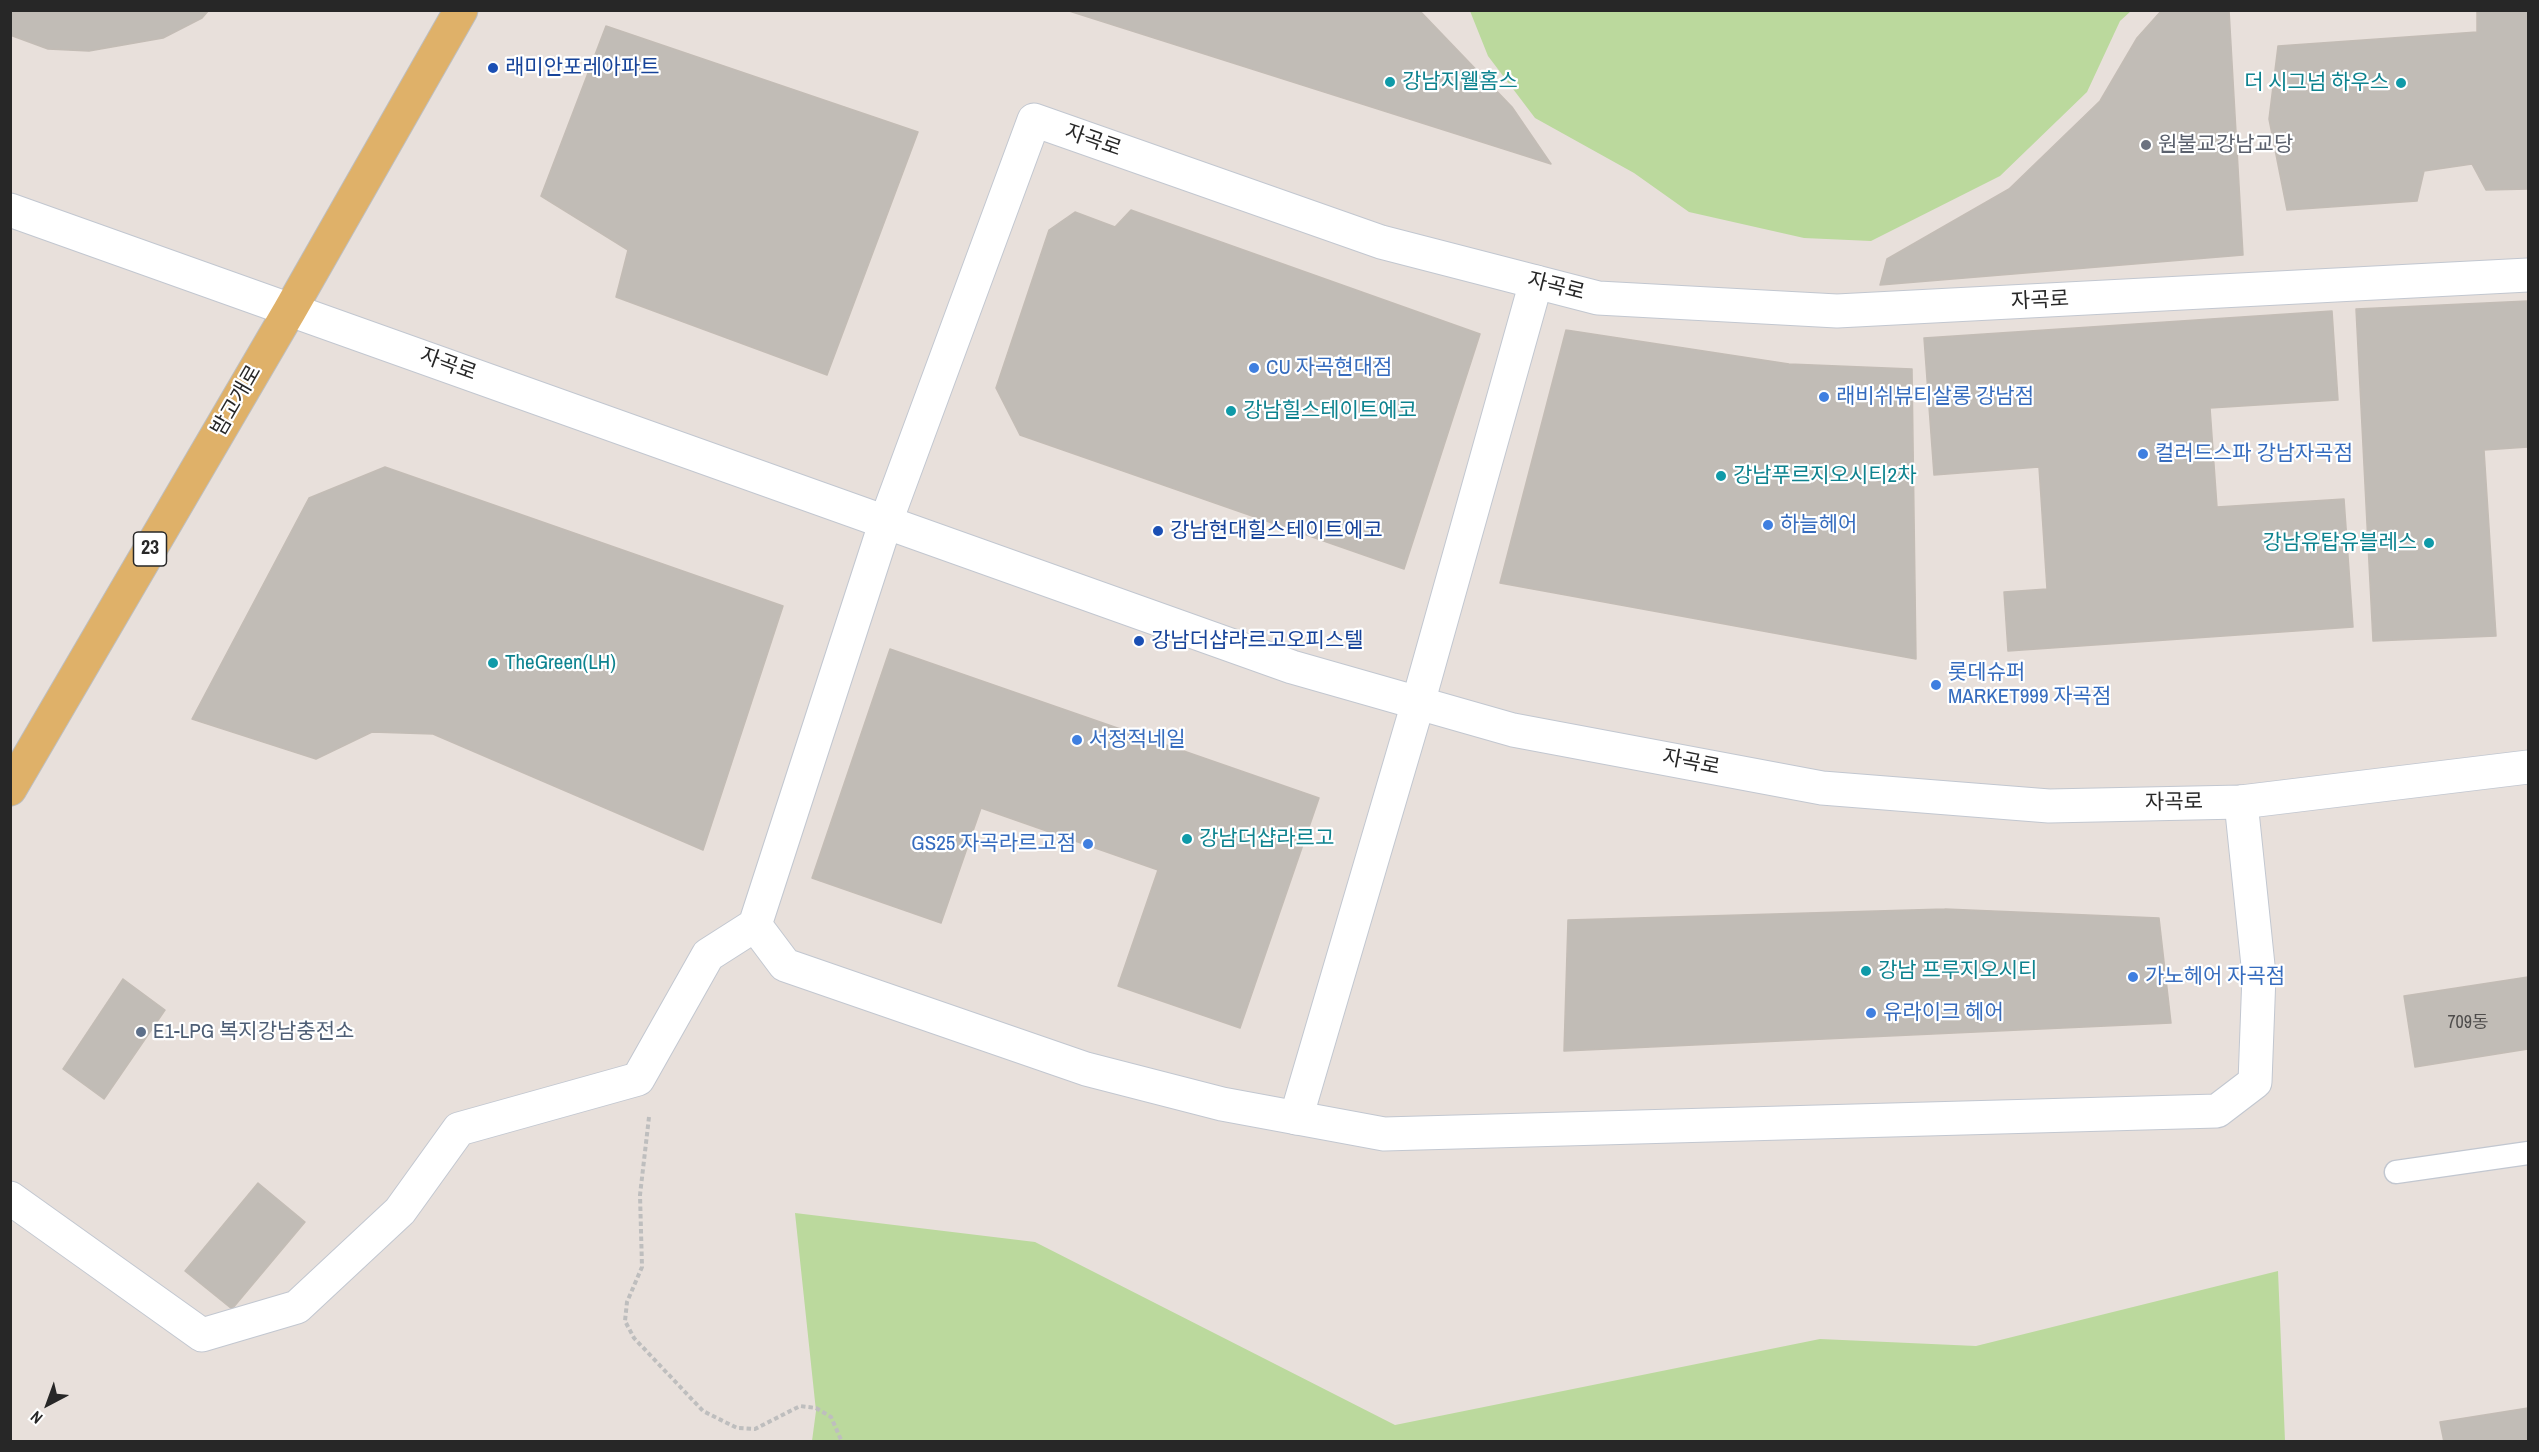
<!DOCTYPE html>
<html>
<head>
<meta charset="utf-8">
<style>
	body { margin:0 }
	#map { position:relative; width:2539px; height:1452px; overflow:hidden; background:#e8e0db; font-family:"Archivo Narrow",sans-serif }
	canvas { display:block }
	.frame { position:absolute; inset:0; border:12px solid #272727; pointer-events:none }
	.north { position:absolute; left:18px; top:1374px; width:60px; height:60px; -webkit-text-stroke:4px #fff; paint-order:stroke; rotate:221deg; font-size:16px; font-weight:700; line-height:24px; text-align:center; color:#272727 }
	.north::after { content:''; display:block; margin:auto; width:21px; height:27px; background:#272727; clip-path:polygon(50% 0,100% 100%,50% 72%,0 100%) }
</style>
</head>
<body>
<div id="map">
<canvas width="2539" height="1452"></canvas>
<div class="frame"></div>
<div class="north">N</div>
</div>
<script>
const context = document.querySelector('canvas').getContext('2d');
context.lineJoin = 'round';
function fillPath(path, color) { context.fillStyle = color; context.fill(path, 'evenodd'); }
const toPath = rows => new Path2D(rows.map(r => 'M' + r).join(''));
function stroke(path, color, width, dash) { context.strokeStyle = color; context.lineWidth = width; context.lineCap = dash ? 'butt' : 'round'; context.setLineDash(dash || []); context.stroke(path); }
function write(font, color, halo, rows, align = 'center') {
  context.font = font + ' "Archivo Narrow","Noto Sans KR",sans-serif'; context.lineWidth = 4.5; context.setLineDash([]); context.textBaseline = 'middle'; context.strokeStyle = halo; context.fillStyle = color; for (const [text, x, y, turn = 0] of rows) {
    context.save(); context.translate(x, y); context.rotate((+turn || 0) * Math.PI / 180); context.textAlign = isNaN(turn) ? turn : align; if (halo) context.strokeText(text, 0, 0); context.fillText(text, 0, 0); context.restore();
  }
}
fillPath(toPath([
	[1470,11,2131,11,2120,21,2087,92,2000,176,1871,241,1804,238,1689,212,1634,173,1535,118,1488,56],
	[795,1213,1035,1242,1395,1425,1820,1339,1976,1346,2278,1271,2285,1441,812,1441,816,1411]
]), '#bbd99d');
const building = toPath([
	[10,10,209,10,202,18,163,38,89,51,48,49,10,35,10,10],
	[1066,10,1419,10,1512,107,1551,164,1066,10],
	[2162,10,2229,10,2243,255,1880,285,1887,259,2009,189,2100,101,2137,38,2162,10],
	[2477,10,2528,10,2528,189,2486,190,2472,164,2424,171,2417,201,2287,210,2269,119,2278,46,2477,32,2477,10],
	[606,26,918,132,827,375,616,297,628,250,541,196,606,26],
	[1131,210,1480,334,1404,569,1020,435,996,388,1049,230,1075,212,1115,227,1131,210],
	[2528,301,2528,447,2484,450,2496,636,2373,641,2356,309,2528,301],
	[2332,311,2338,400,2210,408,2217,507,2344,499,2353,627,2008,651,2004,592,2047,589,2039,467,1934,475,1924,338,2332,311],
	[1566,330,1789,364,1912,369,1916,659,1500,583,1566,330],
	[385,467,783,606,703,850,433,734,372,732,316,759,192,719,309,498,385,467],
	[890,649,1319,798,1240,1028,1118,986,1158,870,981,808,941,923,812,878,890,649],
	[1945,909,2159,918,2171,1023,1564,1051,1568,920,1945,909],
	[2528,977,2528,1049,2415,1067,2404,996,2528,977],
	[123,979,165,1010,104,1099,63,1069,123,979],
	[258,1183,305,1222,232,1309,185,1271,258,1183],
	[2528,1408,2528,1442,2444,1442,2440,1422,2528,1408]
]);
fillPath(building, '#c1bcb6');
stroke(building, '#c3bcb5', 1.5);
const service = toPath([
	[2396,1172,2528,1153]
]);
const pedestrian = toPath([
	[1296,1118,1418,703,1536,282]
]);
const minor = toPath([
	[2241,802,2259,975,2255,1082,2217,1111,1384,1134,1222,1104,1086,1069,785,965,755,925,886,521,1034,120,1381,242,1598,298,1837,311,2528,275],
	[10,1198,202,1335,297,1307,400,1211,459,1129,638,1079,708,955,755,925]
]);
const secondary = toPath([
	[10,210,1292,667,1513,730,1822,788,2049,806,2241,802,2528,767]
]);
const primary = toPath([
	[10,789,290,310,461,10]
]);
stroke(service, '#c2c7d0', 25);
stroke(pedestrian, '#c2c7d0', 35);
stroke(minor, '#c2c7d0', 35);
stroke(secondary, '#c2c7d0', 35);
stroke(primary, '#bebebe', 35);
stroke(toPath([
	[649,1117,640,1195,642,1267,627,1302,625,1321,634,1338,703,1411,737,1428,755,1429,800,1406,816,1408,831,1417,842,1442]
]), '#bebebe', 4, [4.5, 3]);
stroke(service, '#fff', 22);
stroke(pedestrian, '#fff', 33);
stroke(minor, '#fff', 33);
stroke(secondary, '#fff', 33);
stroke(primary, '#dfb169', 33);
for (const [x, y, r, color] of [
	[493,68,6,"#1a4fb4"],
	[1390,82,6,"#0f9aa8"],
	[2401,83,6,"#0f9aa8"],
	[2146,145,6,"#6b7280"],
	[1254,368,6,"#3f7fe0"],
	[1824,397,6,"#3f7fe0"],
	[1231,411,6,"#0f9aa8"],
	[2143,454,6,"#3f7fe0"],
	[1721,476,6,"#0f9aa8"],
	[1768,525,6,"#3f7fe0"],
	[1158,531,6,"#1a4fb4"],
	[2429,543,6,"#0f9aa8"],
	[1139,641,6,"#1a4fb4"],
	[493,663,6,"#0f9aa8"],
	[1936,685,6,"#3f7fe0"],
	[1077,740,6,"#3f7fe0"],
	[1187,839,6,"#0f9aa8"],
	[1088,844,6,"#3f7fe0"],
	[1866,971,6,"#0f9aa8"],
	[2133,977,6,"#3f7fe0"],
	[1871,1013,6,"#3f7fe0"],
	[141,1032,6,"#5c6f8a"]
]) { const dot = new Path2D(); dot.arc(x, y, r, 0, 2 * Math.PI); context.fillStyle = color; context.fill(dot); stroke(dot, '#fff', 2); }
write('18px', '#4e4c4b', null, [
	["709동",2468,1023]
]);
for (const [x, y, w] of [
	[150,549,33]
]) { const box = new Path2D(); box.roundRect(x - w / 2, y - 17, w, 34, 4.5); context.fillStyle = '#fff'; context.fill(box); stroke(box, '#272727', 1.5); }
write('bold 20px', '#272727', null, [
	["23",150,549]
]);
write('21px', '#164399', '#fff', [
	["래미안포레아파트",505,68],
	["강남현대힐스테이트에코",1170,531],
	["강남더샵라르고오피스텔",1151,641]
], 'left');
write('21px', '#0d838f', '#fff', [
	["강남지웰홈스",1402,82],
	["더 시그넘 하우스",2389,83,"right"],
	["강남힐스테이트에코",1243,411],
	["강남푸르지오시티2차",1733,476],
	["강남유탑유블레스",2417,543,"right"],
	["TheGreen(LH)",505,663],
	["강남더샵라르고",1199,839],
	["강남 프루지오시티",1878,971]
], 'left');
write('21px', '#272727', '#fff', [
	["자곡로",1093,141,19],
	["자곡로",1556,287,14],
	["자곡로",2040,301,-3],
	["자곡로",448,365,20],
	["밤고개로",237,401,-60],
	["자곡로",1691,763,11],
	["자곡로",2174,803,-1]
]);
write('21px', '#5b616d', '#fff', [
	["원불교강남교당",2158,145]
], 'left');
write('21px', '#366cbe', '#fff', [
	["CU 자곡현대점",1266,368],
	["래비쉬뷰티살롱 강남점",1836,397],
	["컬러드스파 강남자곡점",2155,454],
	["하늘헤어",1780,525],
	["롯데슈퍼",1948,673],
	["MARKET999 자곡점",1948,697],
	["서정적네일",1089,740],
	["GS25 자곡라르고점",1076,844,"right"],
	["가노헤어 자곡점",2145,977],
	["유라이크 헤어",1883,1013]
], 'left');
write('21px', '#4e5e75', '#fff', [
	["E1-LPG 복지강남충전소",153,1032]
], 'left');
</script>
</body>
</html>
